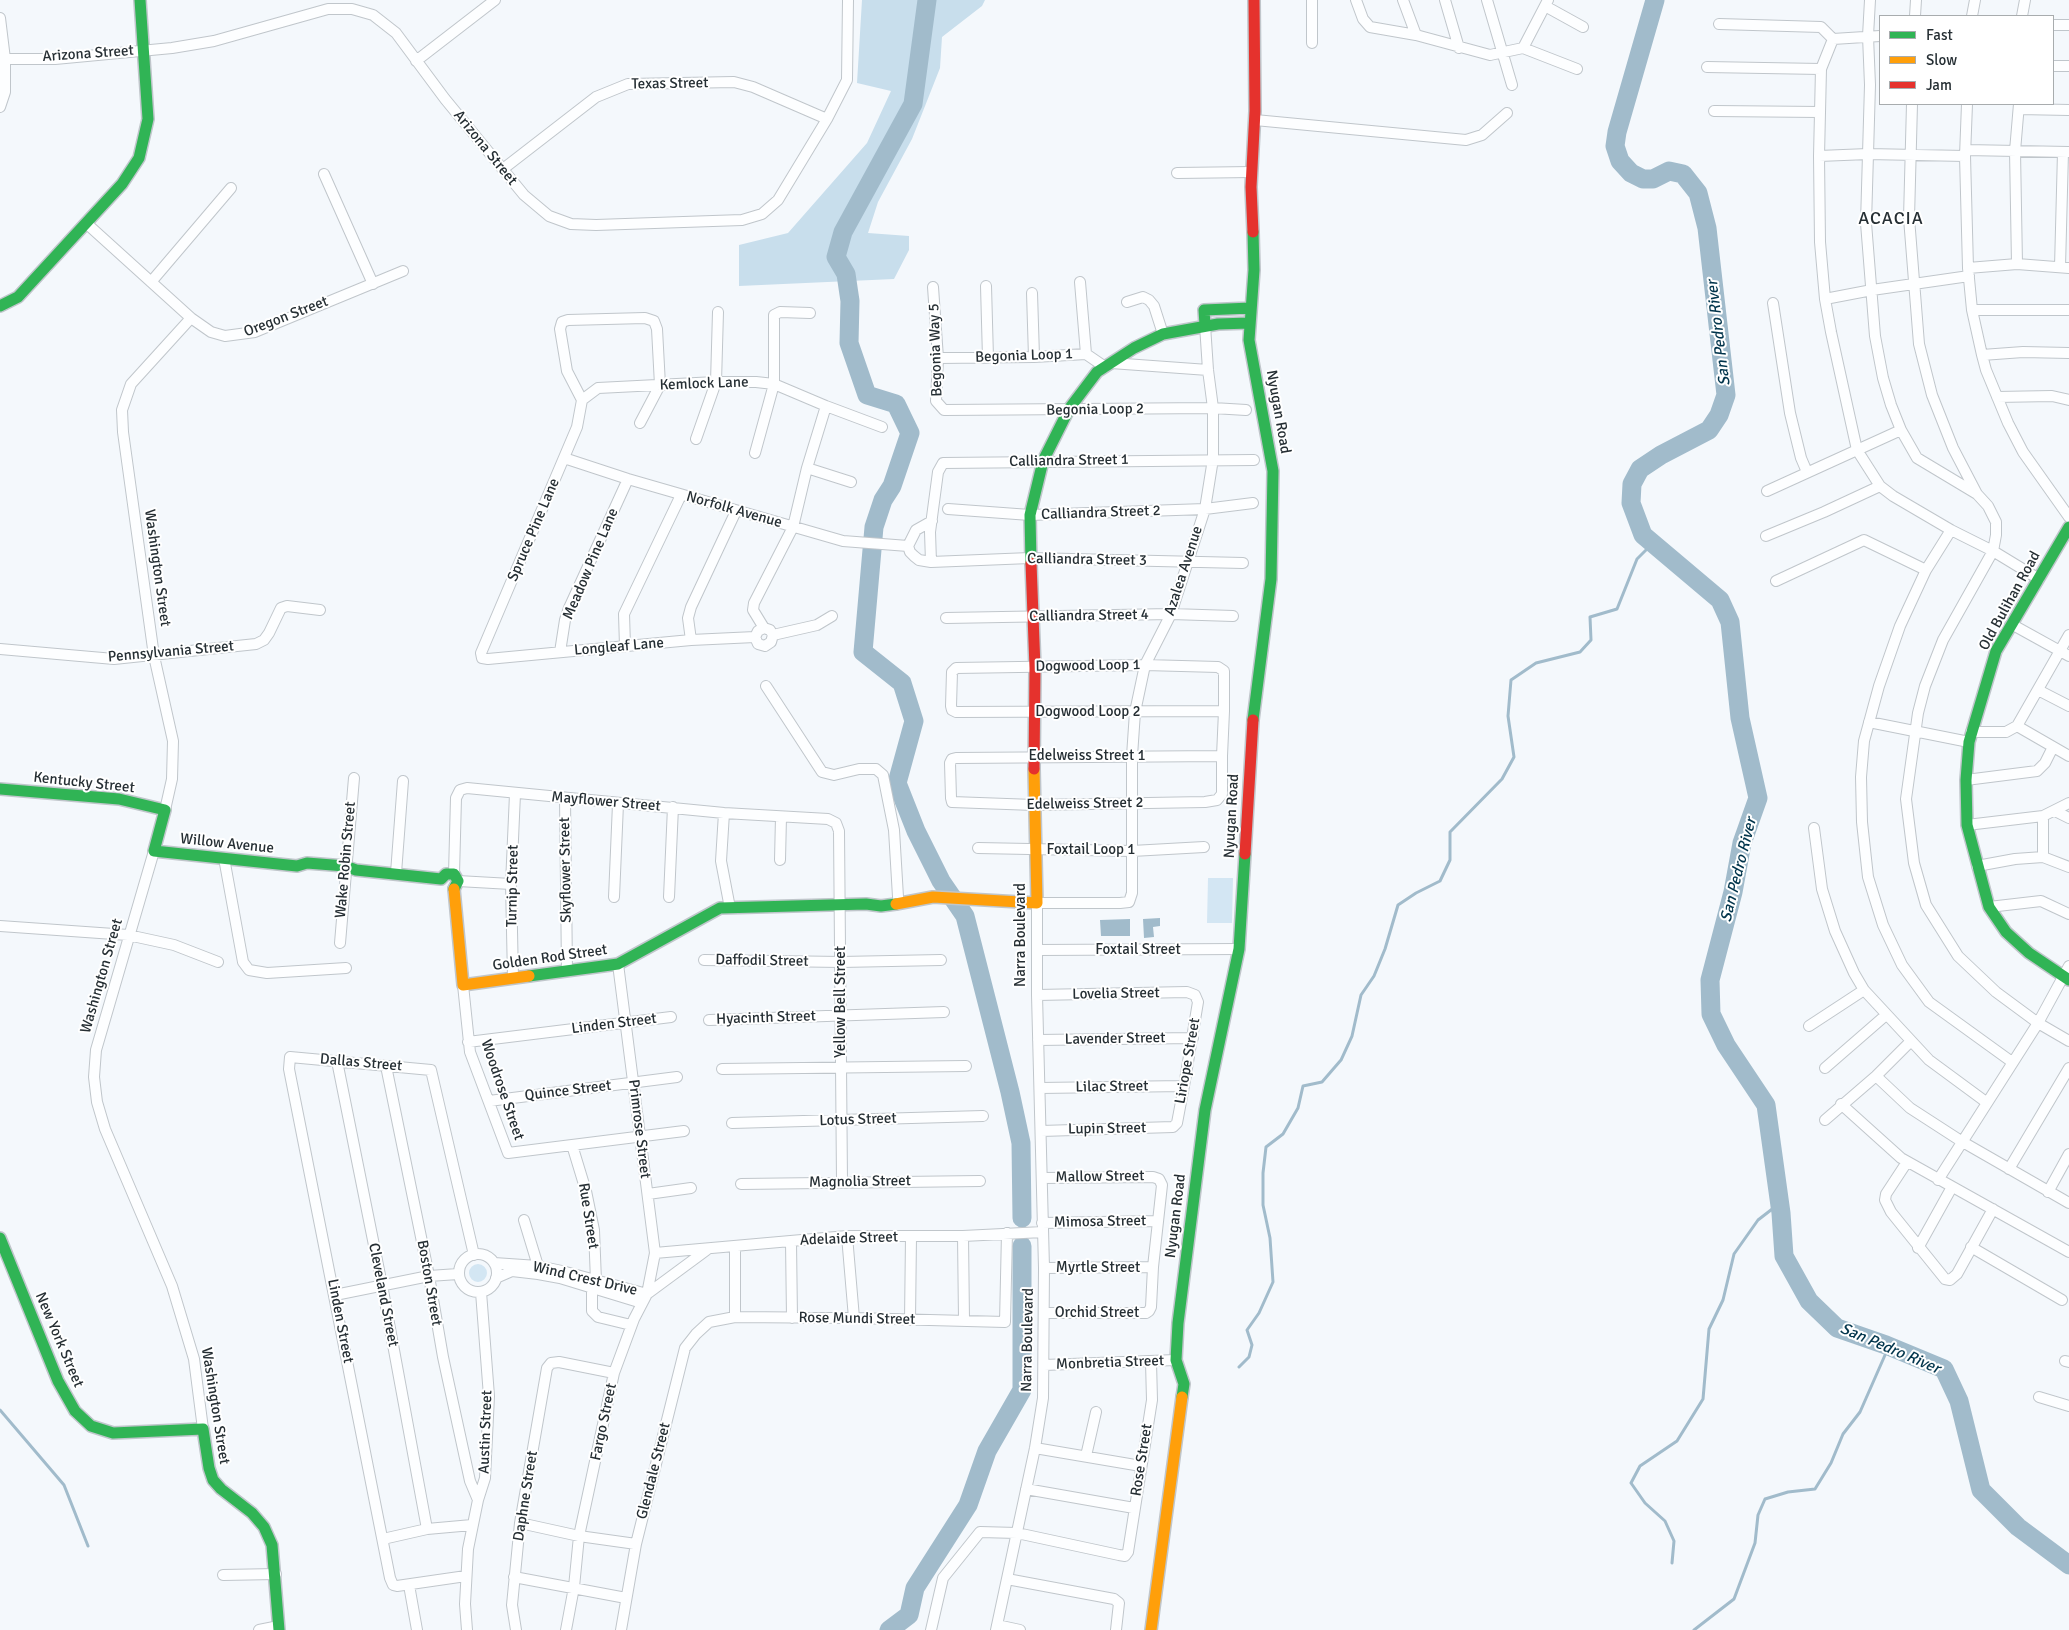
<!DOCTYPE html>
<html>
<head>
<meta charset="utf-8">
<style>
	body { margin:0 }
	#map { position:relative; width:2069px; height:1630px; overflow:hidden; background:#f4f8fc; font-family:Signika,sans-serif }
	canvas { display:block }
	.legend { position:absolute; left:1879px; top:15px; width:175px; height:90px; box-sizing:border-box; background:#fff; border:1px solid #a8acae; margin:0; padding:6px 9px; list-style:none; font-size:15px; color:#262f34 }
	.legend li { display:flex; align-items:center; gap:10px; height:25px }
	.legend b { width:25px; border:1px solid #a8acae }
</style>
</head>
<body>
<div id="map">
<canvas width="2069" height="1630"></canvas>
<ul class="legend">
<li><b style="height:6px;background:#30b455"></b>Fast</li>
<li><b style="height:6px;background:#ff9f0a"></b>Slow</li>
<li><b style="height:6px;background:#e5322d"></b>Jam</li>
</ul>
</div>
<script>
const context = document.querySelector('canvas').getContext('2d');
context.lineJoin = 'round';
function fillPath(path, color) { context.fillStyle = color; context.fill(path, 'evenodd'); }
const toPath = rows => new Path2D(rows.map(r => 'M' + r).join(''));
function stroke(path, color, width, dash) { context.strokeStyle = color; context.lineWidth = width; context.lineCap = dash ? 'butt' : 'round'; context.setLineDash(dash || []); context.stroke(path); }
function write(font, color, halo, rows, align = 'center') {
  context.font = font + ' Signika,sans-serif'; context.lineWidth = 4; context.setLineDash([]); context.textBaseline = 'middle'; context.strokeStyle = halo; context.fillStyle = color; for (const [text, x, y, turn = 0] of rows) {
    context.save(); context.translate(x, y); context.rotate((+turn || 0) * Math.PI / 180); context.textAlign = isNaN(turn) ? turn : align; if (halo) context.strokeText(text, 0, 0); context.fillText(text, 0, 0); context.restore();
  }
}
fillPath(toPath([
	[1208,878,1233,878,1232,923,1207,923],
	'469 1273a9 9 0 1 1 18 0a9 9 0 1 1-18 0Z'
]), '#d3e6f3');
fillPath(toPath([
	[862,0,985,0,982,6,942,37,940,68,912,139,878,202,868,233,909,236,909,250,894,279,739,286,739,245,788,233,867,143,891,91,857,83]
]), '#c8deec');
fillPath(toPath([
	[1160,918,1160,926,1153,927,1154,937,1144,938,1143,919],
	[1130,919,1130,936,1101,936,1100,920]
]), '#a1bbcb');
stroke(toPath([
	[1239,1367,1249,1357,1252,1345,1247,1330,1259,1313,1273,1282,1270,1238,1263,1205,1263,1173,1266,1147,1283,1134,1298,1108,1303,1086,1322,1082,1341,1060,1352,1036,1361,995,1374,976,1385,949,1398,905,1416,893,1440,881,1450,860,1450,832,1502,779,1514,757,1508,716,1511,680,1536,663,1580,652,1591,640,1590,617,1617,609,1637,559,1653,543],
	[0,1410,64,1485,88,1546],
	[1672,1563,1674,1541,1665,1521,1645,1503,1631,1483,1640,1466,1677,1441,1703,1399,1709,1329,1723,1300,1734,1254,1758,1220,1780,1203],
	[1694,1630,1734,1599,1755,1543,1758,1515,1765,1499,1788,1492,1815,1489,1831,1463,1843,1434,1860,1412,1889,1346]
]), '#a1bbcb', 3);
stroke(toPath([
	[927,0,913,104,843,232,836,257,846,274,850,301,849,343,867,395,896,404,910,433,892,486,883,500,874,527,863,652,902,683,914,721,897,783,916,831,941,881,965,916,1010,1092,1021,1143,1022,1218],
	[1655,0,1617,132,1615,146,1620,161,1631,173,1643,179,1653,179,1669,171,1683,174,1698,193,1707,228,1726,395,1719,415,1709,430,1661,455,1640,469,1632,484,1631,503,1643,535,1720,600,1730,622,1740,718,1758,798,1742,843,1733,892,1710,980,1711,1014,1726,1045,1766,1105,1781,1213,1784,1256,1809,1301,1837,1328,1886,1345,1944,1369,1959,1401,1981,1490,2018,1527,2069,1565],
	[889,1630,909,1615,915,1588,968,1505,987,1451,1022,1390,1022,1246]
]), '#a1bbcb', 19);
const street = toPath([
	[1356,0,1363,19,1370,27,1416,35,1490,55,1523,48,1548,0],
	[1403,0,1416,35],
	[1445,0,1459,48],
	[1487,0,1512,85],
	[1870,0,1868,36,1870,85,1866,223,1875,336,1883,378,1891,405,1901,430,1917,458,1977,494],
	[1545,6,1583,27],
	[1915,16,1916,0],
	[1972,16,1975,0],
	[2022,16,2025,0],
	[0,18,5,59,5,92,0,107],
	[1719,24,1821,27,1833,39],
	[2053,25,2069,25],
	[1880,36,1833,39,1821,69,1819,156,1820,242,1825,299,1831,332,1857,450,1880,486,1893,496,1951,530,1993,551,2039,579],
	[1312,43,1312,0],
	[1523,48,1577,69],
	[5,59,55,59,172,48,214,41,328,9,352,9,373,15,396,33,445,99,524,195,549,216,571,224,596,225,742,220,762,214,778,200,827,119,847,80,848,0],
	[416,61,495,0],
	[2053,66,2069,66],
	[1707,67,1821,69],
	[1912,104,1909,218,1919,344,1932,395,1953,448,1977,494,1988,506,1996,522,1996,535,1993,551,1943,640,1925,686,1918,713,1906,799,1914,863,1926,905,1958,956,1996,992,2038,1023,2069,1041],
	[1967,104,1965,156,1968,268,1972,310,1982,355,1986,370,2008,423,2023,452,2069,517],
	[2019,109,2069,110],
	[1714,111,1820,112],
	[1255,120,1466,140,1482,135,1507,113],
	[1966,150,2068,152],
	[1819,156,1868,154,1965,156],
	[503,169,596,97,628,84,734,82,753,87,827,119],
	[1177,173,1252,172],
	[324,174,373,284],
	[86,223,191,318,211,332,225,336,255,332,403,271],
	[2017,264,2015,151,2019,104],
	[2060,267,2063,152],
	[1968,268,2017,264,2069,268],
	[151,282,231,188],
	[1080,282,1086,354],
	[986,286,988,358],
	[933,287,938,358,936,401,944,410,1213,408,1246,410],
	[1032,293,1034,357],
	[1825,299,1872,290,1969,276],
	[1127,302,1143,297,1149,300,1154,306,1163,334],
	[1773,303,1790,413,1801,458,1807,472],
	[1972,310,2069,310],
	[1982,355,2023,352,2069,353],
	[938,358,1034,357,1086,354,1105,367],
	[1111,363,1208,370],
	[1997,397,2052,396,2069,400],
	[582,400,577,427,481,653,482,658,488,659,691,640,755,637],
	[582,400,598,388,716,382,756,382,774,384,826,406,882,427],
	[582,400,567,371,560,329,562,322,568,320,645,318,654,321,657,329,660,385,640,423],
	[696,439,716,382,718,312],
	[755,453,774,384,774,315,780,312,810,313],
	[564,458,628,479,843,541,908,546],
	[807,468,851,482],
	[1767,491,1901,430],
	[948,509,1030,515,1205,509,1253,503],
	[932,521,916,530,908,546,910,552,914,556,919,560,931,562,1030,558,1243,563],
	[1951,530,1926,570,1900,626,1879,686,1864,741,1861,777,1862,822,1868,877,1883,925,1902,965,1929,1002,2012,1062],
	[1766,536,1824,512,1880,486],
	[931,562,930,532,938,472,943,463,1254,460],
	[1776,581,1864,540,1926,570],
	[946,618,1171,614,1233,616],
	[2013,625,2069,656],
	[764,628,758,631,755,637,758,644,765,646,771,642,773,635,770,630,764,628,753,610,754,603,793,527,807,468,826,406],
	[773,635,817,625,832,616],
	[691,640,688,618,691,607,736,511],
	[625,646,624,614,681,495],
	[0,649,114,659,256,644,264,640,269,633,281,608,287,606,320,610],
	[560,652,565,620,569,608,628,479],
	[766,686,822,772,834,775,859,769,876,769,883,775,894,830,898,897],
	[2038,690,2069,706],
	[1869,722,1969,742],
	[2017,726,2069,756],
	[1971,732,2006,732,2017,726,2069,635],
	[1222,756,956,758,952,759,950,763,951,798,952,802,1034,805,1205,802,1217,800,1222,794,1222,756,1224,711,1224,671,1218,667,1145,665,956,668,952,672,951,706,952,710,956,712,1224,711],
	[1966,780,2037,771,2045,763,2053,747],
	[565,799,567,971],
	[165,810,172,779,173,741,154,656,123,432,122,410,131,384,191,318],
	[2055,811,2069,818],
	[724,813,721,861,730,908],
	[1967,825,2043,816,2069,803],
	[1814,828,1822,889,1835,931,1854,973,1864,990,1929,1060,1986,1102],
	[978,848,1132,851,1204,847],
	[154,851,96,1050,94,1077,97,1102,105,1129,172,1286,194,1359,203,1429],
	[2043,857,2043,816],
	[224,858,243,962,249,970,267,973,346,968],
	[780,860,781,817],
	[1977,866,2015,859,2043,857,2069,867],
	[396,873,403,781],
	[454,874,456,798,460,790,467,788,724,813,828,819,836,823,839,831,842,1181],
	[458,881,511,884],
	[614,897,618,804],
	[669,897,673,807],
	[1989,907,2041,901,2069,914],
	[0,926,128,935,174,945,218,962],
	[340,943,354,778],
	[1037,950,1239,949],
	[704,960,841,962,941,960],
	[618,964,655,1253,647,1294],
	[513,978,511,884,515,794],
	[463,985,470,1052,508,1153,684,1131],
	[1037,995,1187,992,1195,995,1198,1002,1184,1086,1177,1123,1173,1127,1041,1131],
	[709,1020,944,1012],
	[1809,1026,1864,990],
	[1038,1040,1193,1038],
	[468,1042,671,1017],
	[337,1061,382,1285,427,1529],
	[386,1066,429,1276,443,1357,470,1481,478,1500],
	[1825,1068,1886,1015],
	[722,1069,966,1066],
	[1876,1076,1910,1108,1961,1141,2069,1203],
	[1040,1088,1184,1086],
	[489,1101,677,1077],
	[1841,1104,1901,1158,2069,1252],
	[1825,1120,1876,1076,1910,1042],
	[732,1123,983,1116],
	[572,1145,586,1191,594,1230,596,1281,592,1293,592,1311,598,1317,631,1325],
	[1907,1162,1886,1194,1885,1200,1891,1212,1945,1279,1950,1280,1957,1274,1993,1209],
	[2009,1169,2069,1068],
	[1042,1178,1153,1177,1159,1179,1162,1185,1153,1267,1151,1307,1149,1311,1146,1313,1044,1313],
	[1938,1180,2038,1023,2069,966],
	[741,1184,980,1181],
	[2048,1192,2069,1154],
	[648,1194,691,1188],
	[524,1220,538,1266],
	[1042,1223,1158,1221],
	[847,1236,854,1318],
	[963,1236,964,1320],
	[791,1242,792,1318],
	[735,1246,735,1317],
	[1971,1247,2062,1300],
	[1918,1248,1952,1187],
	[655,1253,847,1236,963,1236,1043,1232],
	'459 1273a19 19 0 1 1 38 0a19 19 0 1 1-38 0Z',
	[494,1263,538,1266,562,1271,647,1294],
	[1044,1268,1153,1267],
	[496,1278,512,1271,538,1274,560,1278,642,1303],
	[335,1295,429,1276,458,1274],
	[910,1320,911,1237],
	[2065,1361,2069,1362],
	[1044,1365,1176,1360],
	[2039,1397,2069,1406],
	[1035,1448,1141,1466],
	[1086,1456,1096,1412],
	[1026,1489,1134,1508],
	[520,1523,579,1536,636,1544],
	[383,1539,427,1529,472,1525],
	[223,1575,276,1574],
	[466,1576,397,1586,393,1585,390,1578,289,1069,290,1057,431,1070,474,1255],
	[514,1577,626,1598],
	[1007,1579,1114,1599,1119,1603,1116,1630],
	[409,1585,417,1630],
	[997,1625,1020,1630],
	[259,1630,279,1626],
	[467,1630,465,1604,468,1549,478,1500,485,1478,489,1396,481,1292],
	[516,1630,512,1605,520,1523,547,1368,551,1363,559,1362,614,1373],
	[566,1630,574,1587,579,1536,614,1373,634,1319,647,1294,708,1249],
	[621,1630,636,1544,685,1348,696,1334,709,1322,735,1317,854,1318,1005,1322,1007,1233],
	[931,1630,943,1578,980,1532,1017,1533,1119,1555,1125,1556,1128,1552,1152,1400,1151,1362],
	[996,1630,1035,1448,1043,1398,1044,1268,1037,995,1037,903,1120,903,1129,902,1132,893,1132,756,1135,712,1145,665,1171,614,1205,509,1213,459,1213,408,1208,370,1205,325]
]);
const fast = toPath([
	[0,306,18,297,122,184,139,158,148,119,140,0],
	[1205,325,1204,310,1251,308],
	[2069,527,1996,651,1969,742,1966,780,1967,825,1989,907,2006,932,2029,953,2069,980],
	[1031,563,1030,515,1043,461,1069,409,1097,372,1134,348,1163,334,1218,324,1249,323],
	[1253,720,1271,579,1273,471,1249,340,1254,270,1253,232],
	[0,789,119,799,165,810,154,851,297,866,307,863,345,866,356,870,441,879],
	[441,879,446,874,454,874,458,881,454,889],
	[529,976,618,964,720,908,866,904,881,906,896,904],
	[0,1238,58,1381,75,1411,91,1426,113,1433,203,1429,209,1468,213,1480,221,1489,252,1513,264,1527,272,1545,279,1630],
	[1182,1397,1184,1384,1176,1360,1178,1323,1205,1110,1239,949,1245,854]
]);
const slow = toPath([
	[454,889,463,985,529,976],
	[896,904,933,897,1037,903,1034,769],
	[1151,1630,1182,1397]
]);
const jam = toPath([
	[1253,232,1251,187,1255,111,1254,0],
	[1031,563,1035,668,1034,769],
	[1245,854,1253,720]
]);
stroke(street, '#c0c6cb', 12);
stroke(fast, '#c0c6cb', 14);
stroke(slow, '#c0c6cb', 14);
stroke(jam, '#c0c6cb', 14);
stroke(street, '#fdfeff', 10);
stroke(fast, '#30b455', 11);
stroke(slow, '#ff9f0a', 11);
stroke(jam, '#e5322d', 11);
write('15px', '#262f34', '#fff', [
	["Arizona Street",88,54,-4],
	["Texas Street",670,84,-1],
	["Arizona Street",485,148,51],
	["Oregon Street",286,317,-21],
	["Begonia Way 5",936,350,-92],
	["Begonia Loop 1",1024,356,-2],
	["Kemlock Lane",704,384,-2],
	["Begonia Loop 2",1095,410,-1],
	["Nyugan Road",1278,412,80],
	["Calliandra Street 1",1069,461,-1],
	["Norfolk Avenue",734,510,16],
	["Calliandra Street 2",1101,513,-2],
	["Spruce Pine Lane",534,530,-67],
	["Calliandra Street 3",1087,560,1],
	["Meadow Pine Lane",591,564,-67],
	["Washington Street",157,568,82],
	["Azalea Avenue",1184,571,-72],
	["Old Bulihan Road",2010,601,-61],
	["Calliandra Street 4",1089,616,-1],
	["Longleaf Lane",619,647,-5],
	["Pennsylvania Street",171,652,-5],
	["Dogwood Loop 1",1088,666,-1],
	["Dogwood Loop 2",1088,712],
	["Edelweiss Street 1",1087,756],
	["Kentucky Street",84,783,6],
	["Mayflower Street",606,802,5],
	["Edelweiss Street 2",1085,804,-1],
	["Nyugan Road",1232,816,-87],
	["Willow Avenue",227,844,6],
	["Foxtail Loop 1",1091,850],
	["Wake Robin Street",346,860,-85],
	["Skyflower Street",566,870,-91],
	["Turnip Street",513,886,-89],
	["Narra Boulevard",1021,935,-90],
	["Foxtail Street",1138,950],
	["Golden Rod Street",550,958,-8],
	["Daffodil Street",762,961,1],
	["Washington Street",102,976,-74],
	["Lovelia Street",1116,994,-1],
	["Yellow Bell Street",841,1002,-90],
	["Hyacinth Street",766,1018,-2],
	["Linden Street",614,1024,-7],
	["Lavender Street",1115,1039,-1],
	["Liriope Street",1188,1061,-80],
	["Dallas Street",361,1063,5],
	["Lilac Street",1112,1087,-1],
	["Woodrose Street",502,1090,71],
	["Quince Street",568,1091,-7],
	["Lotus Street",858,1120,-2],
	["Primrose Street",639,1129,83],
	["Lupin Street",1107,1129,-1],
	["Mallow Street",1100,1177,-1],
	["Magnolia Street",860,1182,-1],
	["Rue Street",588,1216,81],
	["Nyugan Road",1176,1216,-83],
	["Mimosa Street",1100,1222,-1],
	["Adelaide Street",849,1239,-2],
	["Myrtle Street",1098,1268],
	["Wind Crest Drive",585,1279,13],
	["Boston Street",429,1283,80],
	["Cleveland Street",383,1295,79],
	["Orchid Street",1097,1313],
	["Rose Mundi Street",857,1319,1],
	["Linden Street",340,1321,79],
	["New York Street",59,1340,67],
	["Narra Boulevard",1028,1340,-89],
	["Monbretia Street",1110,1363,-2],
	["Washington Street",215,1406,81],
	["Fargo Street",604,1422,-78],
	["Austin Street",486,1432,-88],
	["Rose Street",1142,1460,-81],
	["Glendale Street",654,1471,-76],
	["Daphne Street",526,1496,-81]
]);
write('italic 16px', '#02354c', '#fff', [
	["San Pedro River",1719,333,-97],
	["San Pedro River",1739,870,-76],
	["San Pedro River",1890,1349,23]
]);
context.letterSpacing = '1px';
write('18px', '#262f34', '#fff', [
	["ACACIA",1891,219]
]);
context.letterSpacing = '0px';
</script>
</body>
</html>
